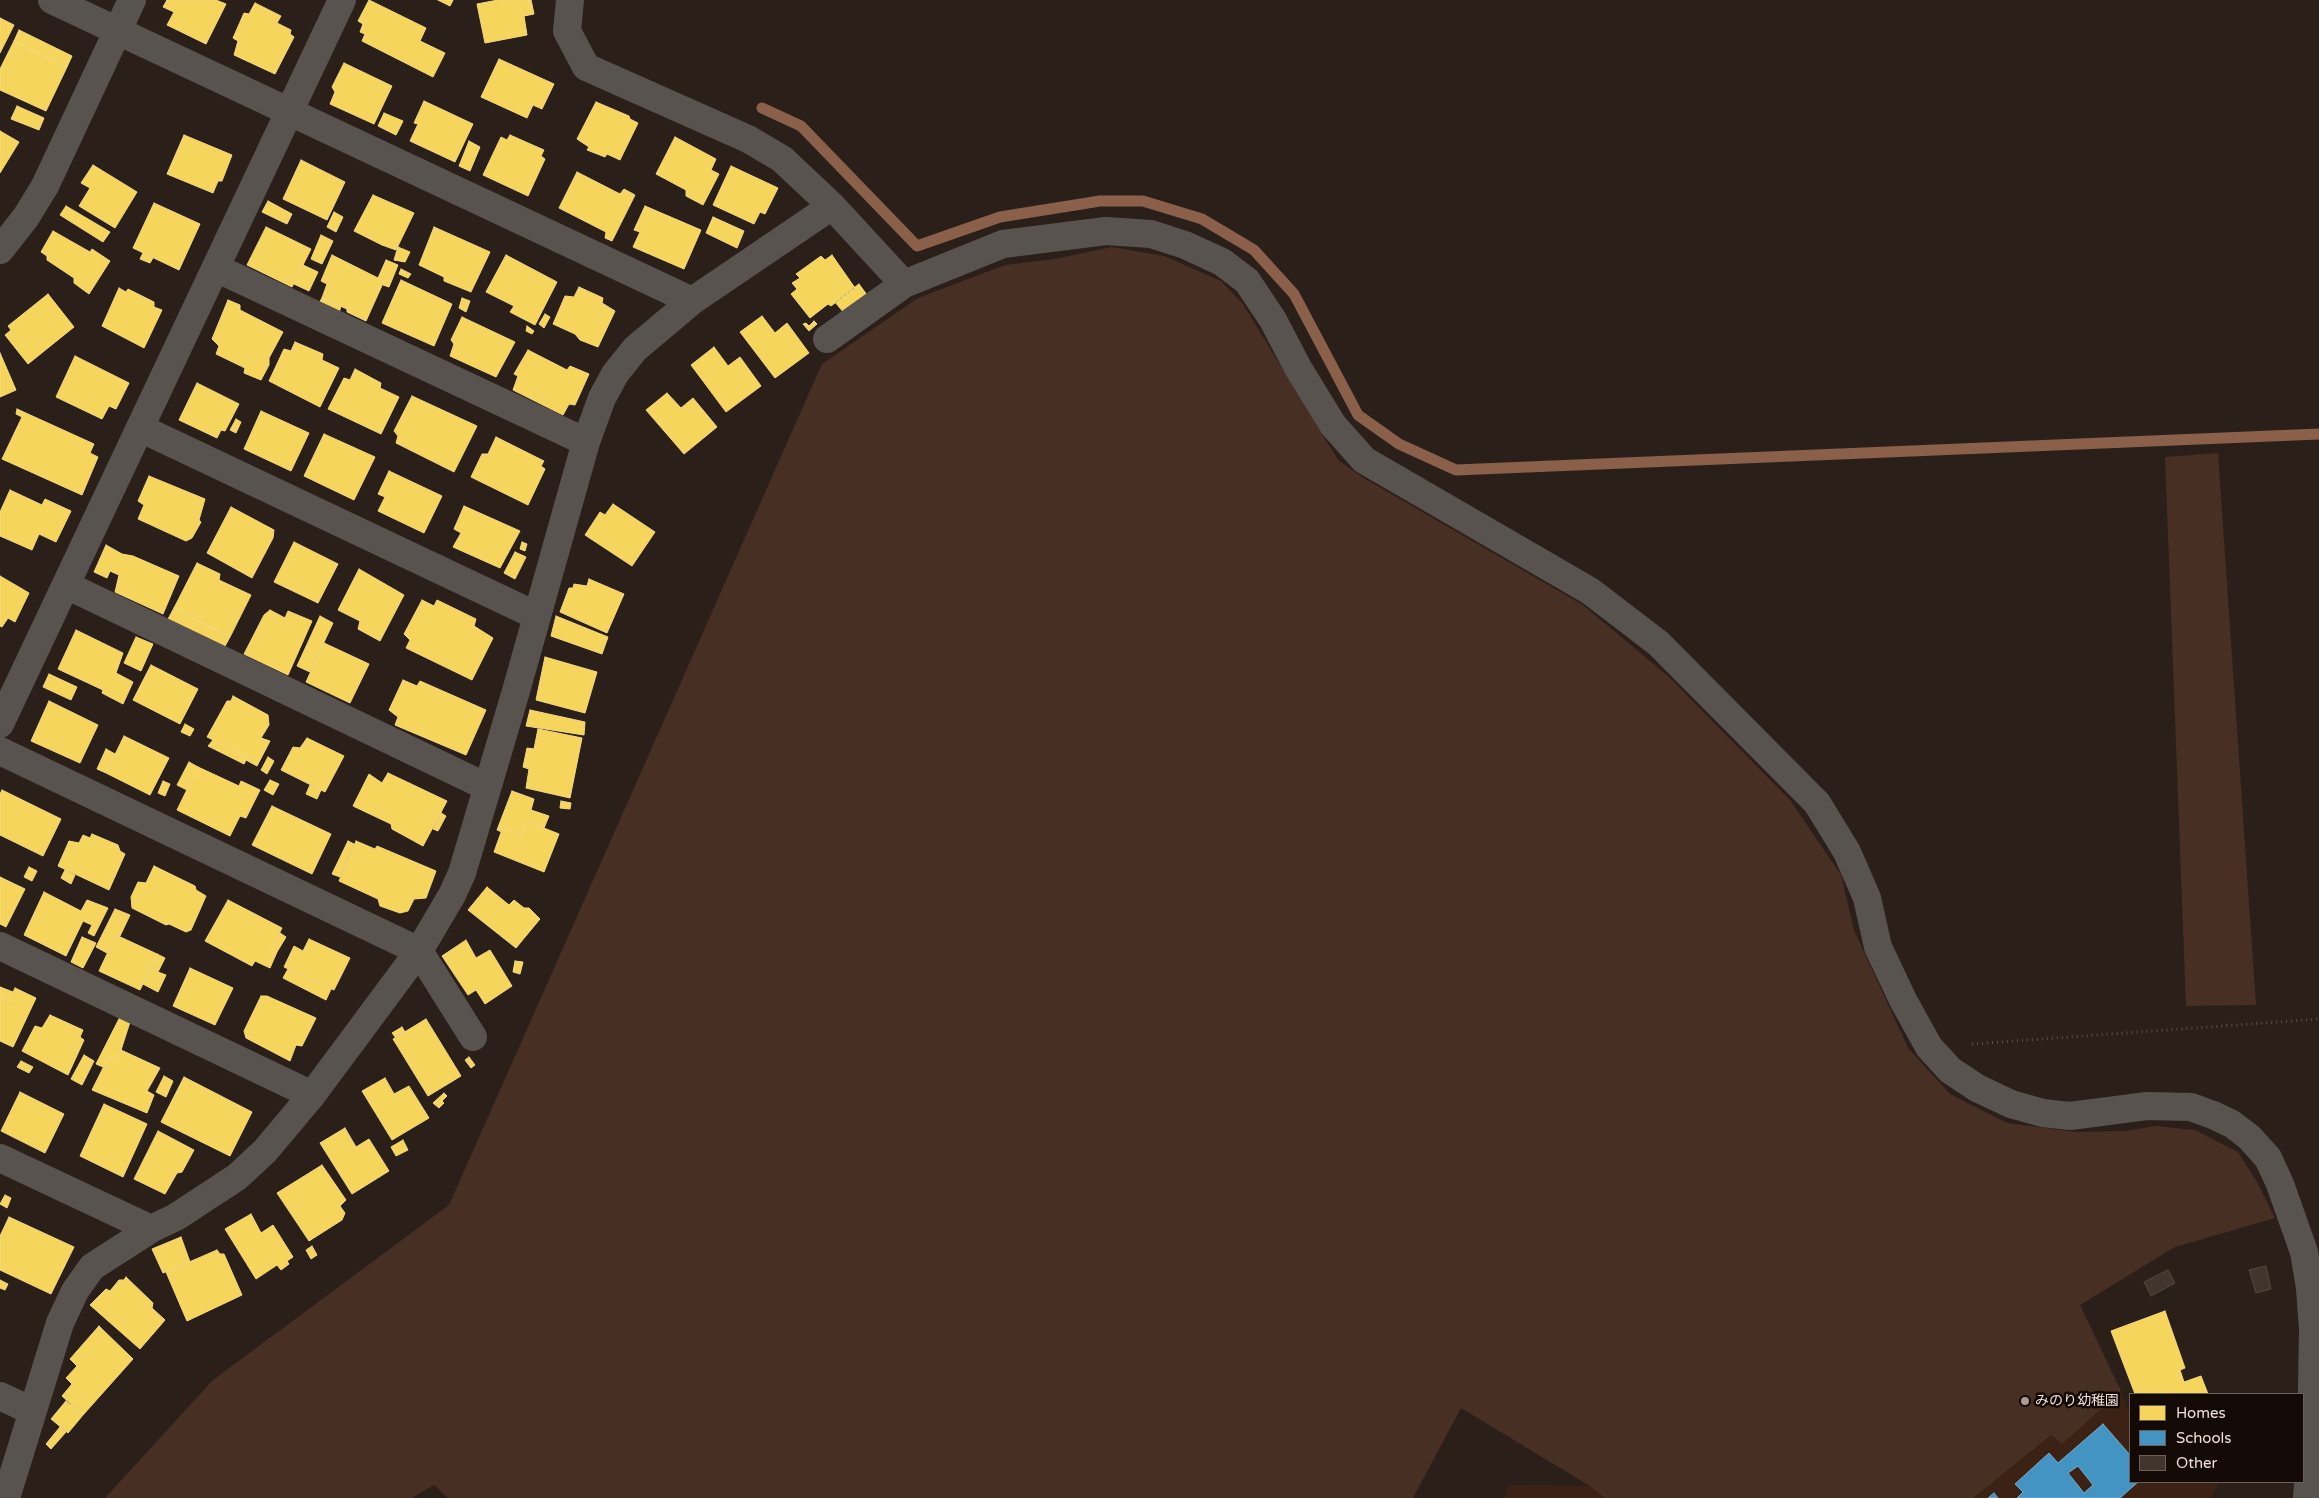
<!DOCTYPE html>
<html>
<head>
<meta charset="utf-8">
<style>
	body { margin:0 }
	#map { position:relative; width:2319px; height:1498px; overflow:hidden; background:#2b1f19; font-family:"Varela Round",sans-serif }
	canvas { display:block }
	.legend { position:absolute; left:2129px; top:1393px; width:175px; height:90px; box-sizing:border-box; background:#130905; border:1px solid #6b5f5a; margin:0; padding:6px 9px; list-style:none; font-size:15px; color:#f0e0d9 }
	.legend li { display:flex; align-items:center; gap:10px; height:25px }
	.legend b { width:25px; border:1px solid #6b5f5a }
</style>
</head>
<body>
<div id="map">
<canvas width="2319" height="1498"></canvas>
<ul class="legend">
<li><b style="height:14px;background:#f6d55c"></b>Homes</li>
<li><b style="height:14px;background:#4393c3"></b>Schools</li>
<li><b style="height:14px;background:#42352e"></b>Other</li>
</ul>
</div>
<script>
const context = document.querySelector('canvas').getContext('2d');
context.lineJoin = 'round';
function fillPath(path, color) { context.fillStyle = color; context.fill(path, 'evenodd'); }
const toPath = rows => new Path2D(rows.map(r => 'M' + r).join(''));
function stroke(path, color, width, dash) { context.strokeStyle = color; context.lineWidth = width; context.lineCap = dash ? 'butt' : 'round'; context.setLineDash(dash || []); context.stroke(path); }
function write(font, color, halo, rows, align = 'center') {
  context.font = font + ' "Varela Round","Noto Sans JP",sans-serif'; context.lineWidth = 5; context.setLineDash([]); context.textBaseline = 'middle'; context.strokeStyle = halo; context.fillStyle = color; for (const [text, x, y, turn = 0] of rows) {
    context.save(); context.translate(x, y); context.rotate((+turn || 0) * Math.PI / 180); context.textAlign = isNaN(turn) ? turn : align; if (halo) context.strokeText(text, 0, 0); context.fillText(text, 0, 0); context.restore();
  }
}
fillPath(toPath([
	[2080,1305,2130,1412,2130,1482,2220,1482,2211,1498,1883,1498],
	[1508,1485,1591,1486,1605,1498,1504,1498]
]), '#3c2214');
fillPath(toPath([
	[1112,247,1164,256,1221,281,1243,304,1338,460,1362,477,1583,605,1669,677,1790,800,1841,875,1854,930,1908,1048,1950,1094,2007,1123,2076,1132,2126,1131,2156,1126,2195,1130,2238,1152,2257,1182,2275,1218,2175,1247,2080,1305,2121,1391,2062,1444,2051,1435,1973,1498,1605,1498,1590,1486,1461,1408,1413,1498,448,1498,434,1485,412,1498,105,1498,213,1380,449,1205,822,364,918,298,1005,265,1054,259],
	[2218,453,2256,1005,2186,1006,2165,457]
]), '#482f23');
const homes = toPath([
	[167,0,216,0,226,4,206,44,167,25,174,12,163,7,167,0],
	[369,0,426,28,420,41,445,53,433,77,362,41,365,34,360,32,363,24,358,21,369,0],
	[438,0,453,0,450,6,438,0],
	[498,0,531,0,534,14,524,16,527,35,485,43,477,4,498,0],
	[255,3,281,16,277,23,291,30,290,34,294,37,275,74,234,55,238,41,233,38,244,13,249,14,255,3],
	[0,18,14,25,0,53,0,18],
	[19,30,72,56,67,67,14,41,19,30],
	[14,41,67,67,46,111,0,90,0,69,14,41],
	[499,59,554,84,542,109,533,105,527,118,481,97,499,59],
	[344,63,392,86,374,124,330,104,335,92,332,87,344,63],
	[424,101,473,124,455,162,410,141,418,124,414,123,424,101],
	[596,102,629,116,630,119,638,123,620,160,607,154,605,157,587,150,589,147,577,139,596,102],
	[17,106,44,118,39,130,11,119,17,106],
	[384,113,403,121,396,135,378,126,384,113],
	[0,131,19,142,0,173,0,131],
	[184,135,232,155,222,181,218,181,213,193,167,174,184,135],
	[510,135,544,150,541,156,545,159,528,196,483,175,501,137,507,140,510,135],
	[675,137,716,159,711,170,719,174,703,205,686,196,686,190,656,174,675,137],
	[469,141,480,147,470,171,459,166,469,141],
	[301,160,345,182,327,220,283,199,301,160],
	[93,165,137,192,115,228,79,206,90,188,81,183,93,165],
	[731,166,778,188,765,214,760,212,754,224,713,205,731,166],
	[577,172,620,194,624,189,635,195,612,241,605,238,606,232,559,208,577,172],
	[373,195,414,213,396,250,382,245,354,231,373,195],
	[268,201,292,214,287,224,262,212,268,201],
	[154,203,200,224,179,270,133,248,154,203],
	[66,206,110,232,103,242,60,215,66,206],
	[645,206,701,230,684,269,633,247,640,232,634,230,645,206],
	[334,212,343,217,336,232,327,227,334,212],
	[713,217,744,231,737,248,706,233,713,217],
	[266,227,311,249,292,287,247,265,266,227],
	[434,227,490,252,471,292,444,281,444,277,419,265,434,227],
	[53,231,90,252,92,249,110,261,89,294,74,283,74,278,47,260,47,256,41,252,53,231],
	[321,235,333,241,322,264,311,259,321,235],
	[398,247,410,252,405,262,394,260,398,247],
	[143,253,153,258,150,263,140,259,143,253],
	[332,255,384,281,366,321,347,312,347,309,322,298,327,284,321,281,332,255],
	[506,255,557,282,535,325,510,312,514,306,486,292,506,255],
	[832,255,855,288,831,306,828,304,810,318,791,294,797,289,792,283,800,278,796,274,821,256,825,260,832,255],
	[386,260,398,265,389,287,383,285,384,281,378,278,386,260],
	[303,265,318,272,309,291,294,284,303,265],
	[401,269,411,274,408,278,399,274,401,269],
	[401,280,452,304,434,346,382,323,401,280],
	[859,284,867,295,844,313,835,302,859,284],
	[579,287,603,298,602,303,615,311,598,347,580,340,575,334,553,324,565,296,574,297,579,287],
	[119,288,126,292,128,289,154,302,154,307,162,310,144,348,102,326,119,288],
	[48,294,74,327,28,364,5,335,11,330,8,326,48,294],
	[322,298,341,306,339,313,319,303,322,298],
	[462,298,470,301,466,312,459,308,462,298],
	[228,300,240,305,240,310,283,332,269,358,269,365,261,380,244,373,245,368,216,354,219,346,212,339,228,300],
	[545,314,550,317,544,328,539,324,545,314],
	[762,316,775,333,787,323,809,353,775,378,740,332,762,316],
	[462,317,515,342,496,377,450,356,454,344,451,340,462,317],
	[814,321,817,324,809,331,803,324,806,323,809,326,814,321],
	[527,326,534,331,532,334,526,331,527,326],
	[295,342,323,354,322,360,339,368,320,407,269,381,284,349,291,351,295,342],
	[714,347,728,366,740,357,761,386,726,412,691,365,714,347],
	[528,350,567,370,570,366,589,374,575,405,569,404,563,415,513,390,518,376,514,374,528,350],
	[0,353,16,390,0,397,0,353],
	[75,356,129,383,116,409,109,406,102,419,56,397,75,356],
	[355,369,381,383,380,388,399,397,381,434,328,409,344,378,350,380,355,369],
	[197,383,239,404,225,431,221,430,217,438,179,420,197,383],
	[667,393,681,408,693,398,717,427,684,454,646,410,667,393],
	[412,396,477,426,454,472,396,443,398,436,394,431,412,396],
	[17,409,94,444,90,453,98,457,82,495,2,459,22,417,16,414,17,409],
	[261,411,309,433,291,471,244,449,261,411],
	[236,419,241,422,236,433,230,430,236,419],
	[324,434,375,457,354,500,304,476,324,434],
	[496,437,544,461,541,466,545,469,528,505,471,477,482,454,488,454,496,437],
	[389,471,442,496,424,533,378,511,385,497,378,494,389,471],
	[149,476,205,499,199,520,201,522,192,538,186,541,138,519,144,505,138,501,149,476],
	[10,490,42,505,45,499,71,511,56,542,39,534,32,550,0,536,0,512,10,490],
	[613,504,655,532,632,566,585,535,600,512,605,515,613,504],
	[464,506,520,531,500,568,453,547,461,533,454,529,464,506],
	[231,507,274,530,273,538,252,578,207,553,231,507],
	[294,542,338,564,318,603,274,582,294,542],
	[522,542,527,544,525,551,520,549,522,542],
	[106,545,122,554,133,556,179,576,163,614,115,592,119,575,110,571,107,578,94,572,106,545],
	[515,552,526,557,515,579,504,573,515,552],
	[197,563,220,574,219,580,251,595,230,637,174,608,197,563],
	[359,569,404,595,380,641,358,629,360,621,338,610,359,569],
	[0,576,29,593,15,622,8,618,2,627,0,626,0,576],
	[589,579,624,594,607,633,560,612,569,588,573,588,574,584,587,586,589,579],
	[422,600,434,606,437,600,476,619,474,626,493,638,472,680,406,648,410,640,404,634,422,600],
	[174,608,230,637,225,646,168,619,174,608],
	[270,610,285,618,288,611,312,621,288,675,244,654,264,615,270,610],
	[320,616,333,623,310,672,297,666,320,616],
	[556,616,608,637,602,654,551,636,556,616],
	[76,630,123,653,116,673,133,682,123,704,102,693,103,690,58,669,76,630],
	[136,637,153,644,141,671,124,663,136,637],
	[324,643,369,664,350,703,306,682,324,643],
	[545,657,597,672,585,713,536,700,545,657],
	[151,665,198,689,180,724,133,700,151,665],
	[49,674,77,687,71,700,43,687,49,674],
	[403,680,417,686,420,681,486,710,466,755,395,725,398,717,389,710,403,680],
	[233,696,268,715,269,725,261,738,270,741,257,766,246,760,245,755,207,737,227,701,231,701,233,696],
	[49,701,98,725,80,763,31,741,49,701],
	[530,710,585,722,584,735,526,726,530,710],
	[185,724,194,729,190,736,181,732,185,724],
	[538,729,582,738,570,798,526,788,529,769,523,767,527,748,534,749,538,729],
	[124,736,169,758,150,795,106,773,124,736],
	[307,738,344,756,325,792,281,770,293,747,300,748,307,738],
	[213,740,245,755,246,760,244,764,208,746,213,740],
	[106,749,115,754,106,773,97,769,106,749],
	[268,757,274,761,267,774,261,770,268,757],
	[189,762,198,767,187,790,177,785,189,762],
	[198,767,239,786,241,781,260,790,246,818,240,816,230,836,177,810,198,767],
	[388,773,447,801,423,846,392,829,391,824,353,806,369,774,382,783,388,773],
	[270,780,279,784,273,795,264,790,270,780],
	[163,781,170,784,165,796,158,793,163,781],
	[310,785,321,790,317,799,306,794,310,785],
	[2,790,61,819,43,856,0,835,0,794,2,790],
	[512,791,534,799,531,810,549,816,544,828,526,821,521,834,503,827,502,832,497,830,512,791],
	[561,801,571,803,570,809,560,808,561,801],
	[272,806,331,834,312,874,252,845,272,806],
	[441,813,446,816,438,831,433,829,441,813],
	[526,821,559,834,544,872,494,852,503,827,521,834,526,821],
	[92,834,118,845,120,851,125,854,109,890,58,866,69,841,79,843,83,835,90,838,92,834],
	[348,841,354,844,340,877,332,874,348,841],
	[356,841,375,849,377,846,436,871,426,898,414,899,408,911,400,913,380,906,378,899,339,881,356,841],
	[154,866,195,886,196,890,206,896,191,930,186,932,169,924,166,925,132,908,131,897,138,882,146,883,154,866],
	[29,867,37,871,32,881,24,877,29,867],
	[65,870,75,875,71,884,61,878,65,870],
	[0,877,25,889,6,927,0,924,0,877],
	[487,887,509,905,514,900,524,908,529,908,540,919,516,948,468,910,487,887],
	[44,892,81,911,87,900,108,908,94,936,88,933,92,925,83,921,66,956,24,935,44,892],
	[228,900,282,928,271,949,277,952,270,968,255,961,252,966,205,941,228,900],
	[115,909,130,915,120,936,116,935,107,953,96,947,115,909],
	[280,933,286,937,277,952,271,949,280,933],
	[116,935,157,954,140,990,99,971,116,935],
	[82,937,96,943,83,968,71,962,82,937],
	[309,939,350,958,334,990,284,967,294,946,303,951,309,939],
	[466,940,476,958,490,950,512,986,485,1004,476,990,468,995,442,956,466,940],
	[157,954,165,958,158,972,166,975,158,992,143,984,157,954],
	[515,961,523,962,520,974,513,972,515,961],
	[190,968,233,988,215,1025,173,1006,190,968],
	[288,969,331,989,326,1000,283,978,288,969],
	[0,987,13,992,9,1001,0,997,0,987],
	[15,988,36,998,13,1047,0,1041,0,997,9,1001,15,988],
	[261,996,267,996,316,1018,302,1046,296,1045,290,1061,246,1038,244,1031,261,996],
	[50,1015,83,1030,80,1037,84,1040,68,1075,22,1051,35,1026,42,1028,50,1015],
	[121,1015,130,1022,121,1050,116,1059,108,1058,103,1067,96,1064,121,1015],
	[426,1019,461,1076,428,1096,393,1039,426,1019],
	[402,1027,405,1032,396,1038,392,1033,402,1027],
	[121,1050,160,1068,147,1091,154,1095,147,1113,92,1090,108,1058,116,1059,121,1050],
	[84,1055,94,1061,82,1085,71,1079,84,1055],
	[469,1057,475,1065,471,1068,465,1060,469,1057],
	[21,1061,33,1067,29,1073,17,1067,21,1061],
	[164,1076,173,1081,166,1097,156,1092,164,1076],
	[184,1077,252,1112,230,1156,161,1122,184,1077],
	[385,1078,394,1094,409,1086,429,1118,392,1140,362,1091,385,1078],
	[20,1092,64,1114,45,1153,1,1131,20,1092],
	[444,1093,447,1096,442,1101,444,1103,439,1108,433,1103,444,1093],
	[104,1104,147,1124,123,1177,80,1156,104,1104],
	[345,1128,356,1147,369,1139,389,1171,352,1194,320,1143,345,1128],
	[158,1131,194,1150,182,1172,177,1173,165,1194,134,1179,158,1131],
	[403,1140,408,1150,396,1156,391,1147,403,1140],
	[322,1165,346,1200,340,1206,345,1213,342,1220,309,1241,277,1193,322,1165],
	[5,1195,11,1198,7,1208,0,1204,5,1195],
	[251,1214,261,1233,273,1225,293,1257,287,1261,289,1264,281,1270,277,1265,256,1279,225,1229,251,1214],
	[9,1217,74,1247,51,1294,0,1270,0,1236,9,1217],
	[181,1237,190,1262,163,1273,152,1249,181,1237],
	[312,1246,317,1255,311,1259,306,1250,312,1246],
	[217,1250,220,1254,224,1254,242,1295,187,1321,166,1272,217,1250],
	[126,1277,153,1303,152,1308,165,1320,140,1349,90,1305,106,1289,110,1291,119,1280,124,1280,126,1277],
	[0,1280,8,1284,5,1290,0,1288,0,1280],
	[2165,1311,2185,1368,2180,1370,2184,1382,2201,1376,2208,1394,2135,1394,2111,1331,2165,1311],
	[99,1326,133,1359,83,1415,62,1396,72,1384,66,1378,77,1366,70,1359,99,1326],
	[66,1401,83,1415,68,1433,51,1419,66,1401],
	[60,1427,66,1432,51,1449,46,1444,60,1427]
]);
fillPath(homes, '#f6d55c');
stroke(homes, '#f4d882', 1);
const schools = toPath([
	[2103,1424,2130,1455,2130,1482,2138,1482,2120,1498,2017,1498,2023,1492,2015,1484,2049,1453,2058,1463,2103,1424],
	[2078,1466,2093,1485,2084,1493,2068,1473,2078,1466],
	[1994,1493,1998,1498,1988,1498,1994,1493]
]);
fillPath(schools, '#4393c3');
stroke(schools, '#77aaca', 1);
stroke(toPath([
	[762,108,801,126,917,246,1000,217,1100,201,1143,201,1202,219,1254,250,1294,294,1358,415,1399,444,1456,470,2319,434]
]), '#8b604a', 11);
const building = toPath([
	[2266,1266,2271,1289,2256,1293,2249,1270,2266,1266],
	[2168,1270,2175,1283,2151,1296,2144,1282,2168,1270]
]);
fillPath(building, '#42352e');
stroke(building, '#534843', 1);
stroke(toPath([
	[1972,1044,2319,1019]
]), '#57504d', 3, [1, 4]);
stroke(toPath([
	[52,0,692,301],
	[570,0,567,31,586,67,748,139,782,159,832,206,904,284,1003,244,1106,231,1151,234,1185,245,1222,262,1247,281,1273,320,1298,368,1333,425,1364,460,1590,591,1658,643,1817,803,1847,852,1867,898,1878,947,1903,1000,1929,1047,1950,1070,1977,1088,2011,1104,2043,1113,2070,1116,2147,1106,2191,1107,2213,1115,2232,1124,2249,1137,2268,1158,2280,1184,2304,1252,2310,1288,2313,1330,2311,1444,2307,1498],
	[0,250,26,217,45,186,132,0],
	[216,268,586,442],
	[827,339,904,284],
	[140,428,537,616],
	[66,585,487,787],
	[0,724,342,0],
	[0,751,419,951,473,1037],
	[0,946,312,1095],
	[0,1158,151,1229],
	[0,1396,32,1411],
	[6,1498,60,1323,75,1291,92,1267,151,1229,176,1217,237,1177,265,1151,312,1095,419,951,452,895,462,873,516,691,586,442,602,398,615,374,635,349,692,301,832,206]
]), '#595350', 28);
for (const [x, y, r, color] of [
	[2025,1401,5,"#ab9c96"]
]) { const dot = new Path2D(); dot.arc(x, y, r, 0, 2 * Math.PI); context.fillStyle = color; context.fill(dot); stroke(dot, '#130905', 2); }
write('14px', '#f0e0d9', '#130905', [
	["みのり幼稚園",2035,1401]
], 'left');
</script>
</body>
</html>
